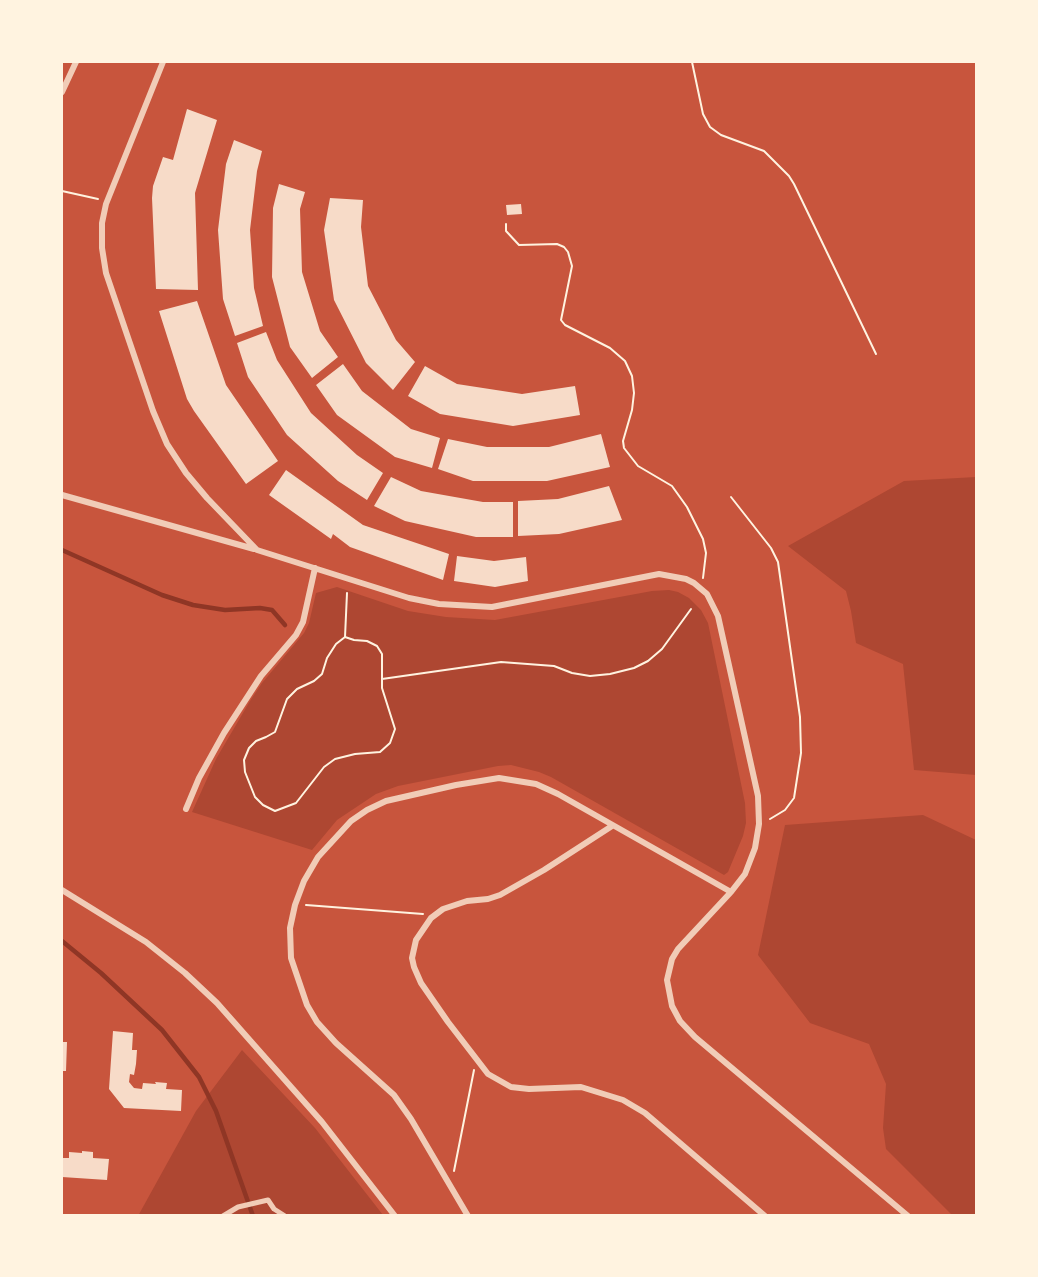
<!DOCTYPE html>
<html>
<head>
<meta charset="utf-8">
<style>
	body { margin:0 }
	#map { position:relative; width:1038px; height:1277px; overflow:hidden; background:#c8553d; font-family:"Roboto Condensed",sans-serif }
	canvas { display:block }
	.frame { position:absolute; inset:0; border:63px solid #fff3e0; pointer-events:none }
</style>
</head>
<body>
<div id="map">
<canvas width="1038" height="1277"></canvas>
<div class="frame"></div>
</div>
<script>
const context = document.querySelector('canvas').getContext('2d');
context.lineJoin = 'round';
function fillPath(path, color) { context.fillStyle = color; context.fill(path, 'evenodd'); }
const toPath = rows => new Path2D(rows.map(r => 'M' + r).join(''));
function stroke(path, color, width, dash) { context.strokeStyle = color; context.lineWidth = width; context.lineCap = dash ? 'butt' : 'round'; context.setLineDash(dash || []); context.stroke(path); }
fillPath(toPath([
	[976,477,976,775,914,770,903,664,856,643,851,611,846,591,788,546,904,481],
	[337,587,408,611,446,617,495,620,652,591,669,590,678,592,689,598,701,610,708,623,745,803,746,823,743,836,728,872,724,875,551,777,539,772,511,765,498,766,398,786,376,794,337,820,312,850,192,812,216,759,250,701,262,683,304,633,309,623,316,593],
	[923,815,976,840,976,1215,952,1215,886,1149,883,1128,886,1084,869,1044,810,1023,758,955,785,825],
	[242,1050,315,1128,383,1215,138,1216,196,1111]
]), '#ae4732');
stroke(toPath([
	[62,550,162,595,193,605,225,610,260,608,272,610,285,625],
	[62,941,101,973,162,1030,199,1077,216,1111,253,1216]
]), '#8f3625', 4.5);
fillPath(toPath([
	[187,109,217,120,195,193,198,290,156,289,152,198,153,186,163,157,173,160],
	[234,140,262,151,257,171,250,230,254,288,263,326,235,336,223,299,218,230,226,164],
	[279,184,305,192,300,209,302,272,320,331,338,357,312,378,290,347,272,277,273,208],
	[330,198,363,200,361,227,368,286,396,340,415,362,393,390,366,363,334,300,324,230],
	[521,204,522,214,507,215,506,205],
	[197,301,226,385,278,461,246,484,194,411,187,399,159,311],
	[266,332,277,360,311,413,357,455,383,473,367,500,338,481,287,435,248,377,237,343],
	[343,364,362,391,411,429,440,438,432,468,395,457,337,415,316,385],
	[425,366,457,384,522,394,575,386,580,415,513,426,440,414,408,396],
	[601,434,610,467,547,481,473,481,438,469,448,439,487,447,549,447],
	[286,470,363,525,449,554,443,580,350,547,333,534,331,539,269,495],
	[391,477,421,491,483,502,513,502,513,537,476,537,405,521,374,506],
	[609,486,622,520,559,534,518,536,518,501,558,499],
	[457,556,494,561,526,557,528,581,495,587,454,581],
	[113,1031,133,1033,132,1050,137,1050,136,1064,134,1075,130,1074,129,1082,134,1088,142,1089,143,1083,156,1084,155,1082,167,1083,166,1089,182,1090,181,1111,124,1108,109,1089],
	[62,1042,67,1042,66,1071,62,1071],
	[82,1151,93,1152,93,1158,109,1159,107,1180,62,1177,62,1158,69,1158,69,1152,82,1153]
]), '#f7dbc8');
stroke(toPath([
	[692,62,703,114,710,127,721,135,764,151,789,176,794,184,876,354],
	[62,191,98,199],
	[506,224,506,231,519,245,557,244,564,247,568,252,572,266,561,320,565,325,610,348,625,361,632,376,634,393,632,410,623,441,624,448,638,466,672,486,687,507,703,539,706,553,703,578],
	[731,497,771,548,778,562,800,717,801,753,794,798,785,810,770,819],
	[345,637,354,640,367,641,377,646,382,654,382,688,395,729,390,743,380,752,355,754,335,759,324,767,296,803,275,811,263,805,255,797,245,772,244,760,249,748,256,741,266,737,275,732,287,699,297,689,314,681,322,674,327,658,336,644,345,637,347,593],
	[382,679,501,662,554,666,572,673,590,676,610,674,634,668,648,661,662,649,691,609],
	[306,905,423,914],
	[454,1171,474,1070]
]), '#fff3e0', 2);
stroke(toPath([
	[223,1216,238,1207,268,1200,274,1209,285,1216]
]), '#f1ccb7', 5);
stroke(toPath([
	[163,62,106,204,102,223,102,248,106,273,153,411,167,444,186,473,207,498,257,550,409,598,439,604,492,607,659,574,686,579,694,583,707,594,718,616,758,796,759,824,755,848,745,874,731,892,678,949,672,959,667,980,672,1006,680,1021,695,1037,908,1216],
	[62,92,76,62],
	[62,495,254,549],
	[186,809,199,778,224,733,261,676,296,635,303,622,315,568],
	[612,826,544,870,500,895,488,899,467,901,443,909,431,918,416,940,412,958,414,967,421,983,448,1022,488,1074,511,1087,529,1089,581,1087,623,1100,645,1113,765,1216],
	[62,890,146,942,185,973,217,1003,322,1122,395,1216],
	[468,1216,411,1119,394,1095,336,1043,317,1022,307,1005,291,958,290,928,295,905,304,881,318,857,351,821,367,810,386,801,456,785,499,778,536,784,558,794,731,892]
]), '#f1ccb7', 6);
</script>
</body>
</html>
